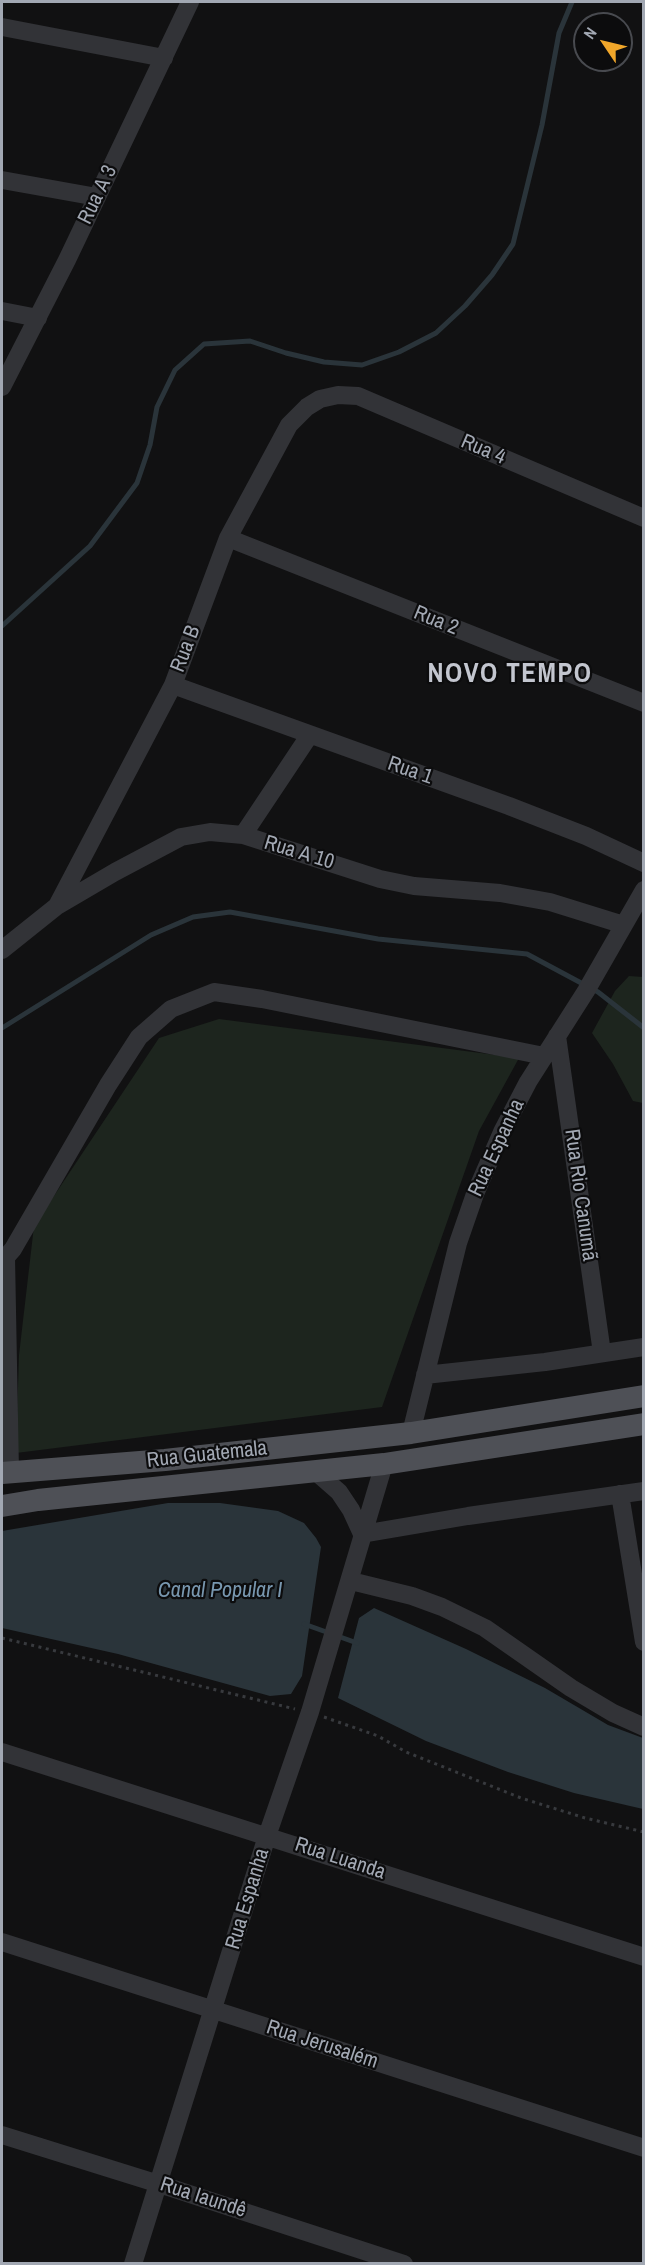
<!DOCTYPE html>
<html>
<head>
<meta charset="utf-8">
<style>
	body { margin:0 }
	#map { position:relative; width:645px; height:2265px; overflow:hidden; background:#111112; font-family:"Archivo Narrow",sans-serif }
	canvas { display:block }
	.frame { position:absolute; inset:0; border:3px solid #a2a8b3; pointer-events:none }
	.north { position:absolute; left:573px; top:12px; width:60px; height:60px; box-sizing:border-box; background:#0c0c0d; border:2px solid #484a4f; border-radius:50%; rotate:305deg; font-size:16px; font-weight:700; line-height:24px; text-align:center; color:#a2a8b3 }
	.north::after { content:''; display:block; margin:auto; width:21px; height:27px; background:#f1a72a; clip-path:polygon(50% 0,100% 100%,50% 72%,0 100%) }
</style>
</head>
<body>
<div id="map">
<canvas width="645" height="2265"></canvas>
<div class="frame"></div>
<div class="north">N</div>
</div>
<script>
const context = document.querySelector('canvas').getContext('2d');
context.lineJoin = 'round';
function fillPath(path, color) { context.fillStyle = color; context.fill(path, 'evenodd'); }
const toPath = rows => new Path2D(rows.map(r => 'M' + r).join(''));
function stroke(path, color, width, dash) { context.strokeStyle = color; context.lineWidth = width; context.lineCap = dash ? 'butt' : 'round'; context.setLineDash(dash || []); context.stroke(path); }
function write(font, color, halo, rows, align = 'center') {
  context.font = font + ' "Archivo Narrow",sans-serif'; context.lineWidth = 4.5; context.setLineDash([]); context.textBaseline = 'middle'; context.strokeStyle = halo; context.fillStyle = color; for (const [text, x, y, turn = 0] of rows) {
    context.save(); context.translate(x, y); context.rotate((+turn || 0) * Math.PI / 180); context.textAlign = isNaN(turn) ? turn : align; if (halo) context.strokeText(text, 0, 0); context.fillText(text, 0, 0); context.restore();
  }
}
fillPath(toPath([
	[629,976,643,977,643,1103,633,1101,613,1064,592,1033,615,991],
	[219,1019,519,1058,479,1131,382,1407,16,1453,19,1355,34,1226,159,1038]
]), '#1d251e');
fillPath(toPath([
	[168,1503,220,1503,278,1511,304,1523,316,1538,321,1547,302,1676,291,1694,270,1696,118,1654,2,1628,2,1531],
	[374,1608,466,1649,545,1688,608,1725,643,1738,643,1809,574,1793,508,1772,426,1741,338,1698,359,1618]
]), '#2a343a');
stroke(toPath([
	[2,626,90,546,137,483,150,445,157,407,175,370,204,344,250,341,286,353,324,362,362,365,399,352,436,333,465,306,492,275,513,244,542,125,559,33,572,2],
	[2,1028,151,935,193,917,230,912,378,939,527,954,598,992,644,1028],
	[304,1624,357,1643]
]), '#2a343a', 5);
stroke(toPath([
	[2,1638,295,1709],
	[324,1717,378,1736,406,1752,521,1798,585,1818,644,1832]
]), '#383a3e', 3, [3, 4.5]);
stroke(toPath([
	[2,27,164,58],
	[2,180,97,197],
	[2,311,38,318],
	[2,387,67,260,190,2],
	[228,538,644,703],
	[173,685,509,806,586,836,644,863],
	[243,835,309,736],
	[57,906,173,685,228,538,289,425,307,407,320,399,338,395,358,396,644,518],
	[2,950,57,906,115,872,181,837,210,832,243,835,380,879,414,886,500,893,550,902,624,925],
	[557,1036,602,1353],
	[6,1257,10,1472],
	[2,1258,6,1257,13,1249,108,1085,139,1037,171,1009,214,992,262,999,544,1056],
	[425,1375,545,1362,644,1347],
	[411,1433,458,1243,475,1194,502,1132,528,1082,586,991,644,890],
	[315,1471,339,1492,351,1510,362,1534],
	[620,1494,644,1642],
	[362,1534,468,1516,644,1491],
	[351,1581,412,1596,442,1607,485,1628,571,1688,613,1713,644,1727],
	[2,1752,644,1957],
	[2,1942,644,2148],
	[2,2135,159,2184,404,2264],
	[133,2264,267,1836,310,1712,384,1464]
]), '#323337', 18);
stroke(toPath([
	[2,1473,165,1460,411,1433,644,1396],
	[2,1506,38,1500,384,1464,644,1424]
]), '#4e5056', 22);
write('21px', '#a2a8b3', '#0c0c0d', [
	["Rua A 3",98,195,-64],
	["Rua 4",483,450,23],
	["Rua 2",436,621,22],
	["Rua B",186,649,-69],
	["Rua 1",410,771,19],
	["Rua A 10",299,853,17],
	["Rua Espanha",497,1148,-65],
	["Rua Rio Canumã",580,1195,82],
	["Rua Guatemala",207,1455,-6],
	["Rua Luanda",340,1859,18],
	["Rua Espanha",248,1899,-73],
	["Rua Jerusalém",322,2045,18],
	["Rua Iaundê",203,2198,18]
]);
write('italic 22px', '#7897af', '#0c0c0d', [
	["Canal Popular I",220,1591]
]);
context.letterSpacing = '1.5px';
write('bold 27px', '#c3c6cf', '#0c0c0d', [
	["NOVO TEMPO",510,675]
]);
context.letterSpacing = '0px';
</script>
</body>
</html>
